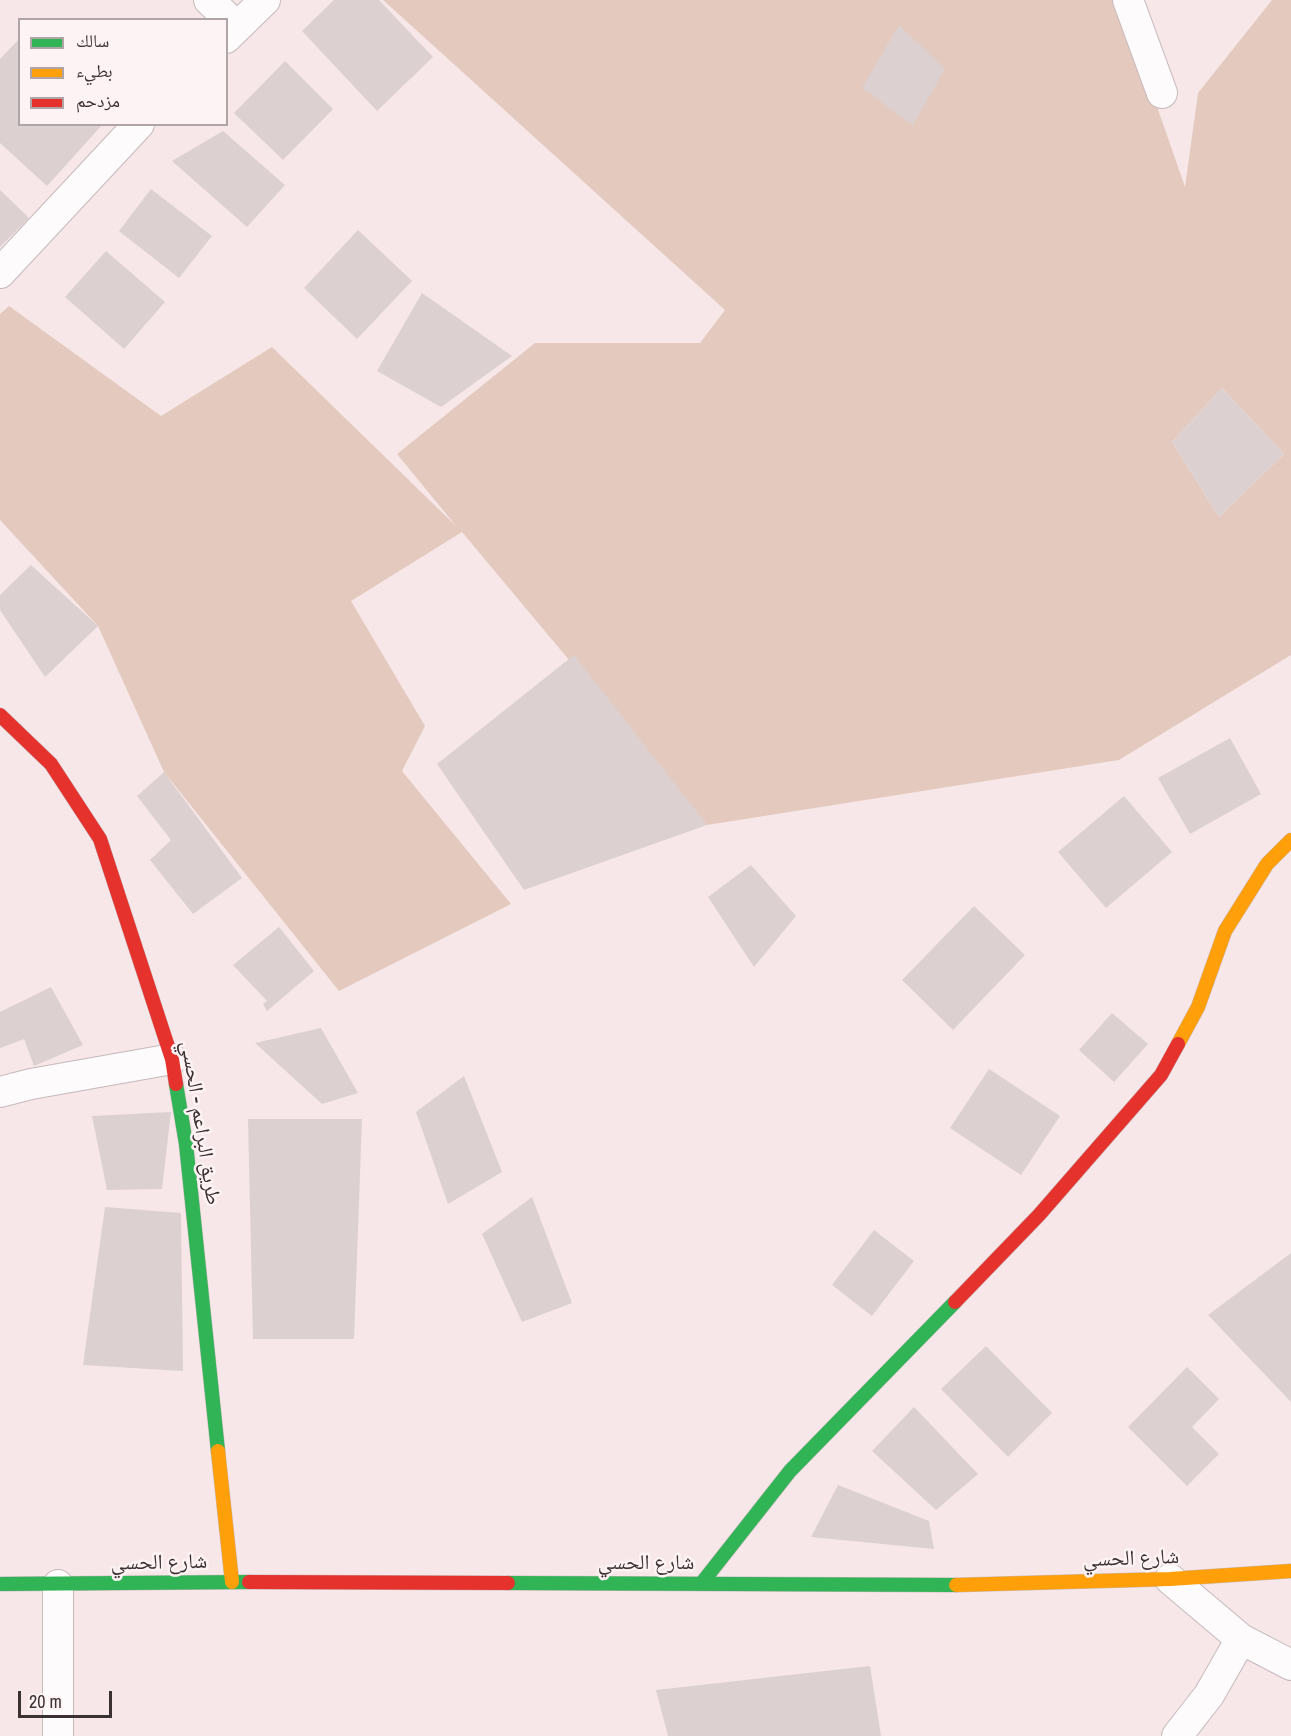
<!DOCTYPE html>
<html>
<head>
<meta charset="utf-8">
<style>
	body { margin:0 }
	#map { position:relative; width:1291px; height:1736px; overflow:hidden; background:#f7e7e9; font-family:"Archivo Narrow","Noto Naskh Arabic",sans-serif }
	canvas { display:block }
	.legend { position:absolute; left:18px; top:18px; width:210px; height:108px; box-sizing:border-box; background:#fef3f4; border:2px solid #b0a5a6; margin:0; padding:8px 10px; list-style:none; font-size:18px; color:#3b3032 }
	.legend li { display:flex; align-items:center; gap:12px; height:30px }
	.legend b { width:30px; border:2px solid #b0a5a6 }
	.scale { position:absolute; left:18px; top:1691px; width:94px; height:27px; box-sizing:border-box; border:3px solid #3b3032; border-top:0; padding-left:8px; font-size:18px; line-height:21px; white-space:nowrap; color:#3b3032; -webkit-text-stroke:4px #fef3f4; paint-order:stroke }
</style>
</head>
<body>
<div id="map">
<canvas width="1291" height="1736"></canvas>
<ul class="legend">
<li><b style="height:8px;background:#30b455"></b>سالك</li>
<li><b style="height:8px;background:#ff9f0a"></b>بطيء</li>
<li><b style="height:8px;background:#e5322d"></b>مزدحم</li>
</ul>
<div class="scale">20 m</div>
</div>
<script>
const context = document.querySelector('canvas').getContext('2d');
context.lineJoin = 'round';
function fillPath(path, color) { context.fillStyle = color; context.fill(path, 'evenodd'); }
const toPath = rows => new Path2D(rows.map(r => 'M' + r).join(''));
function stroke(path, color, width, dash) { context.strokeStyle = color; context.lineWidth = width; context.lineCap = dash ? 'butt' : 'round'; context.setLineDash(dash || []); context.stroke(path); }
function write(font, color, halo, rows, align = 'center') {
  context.font = font + ' "Archivo Narrow","Noto Naskh Arabic",sans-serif'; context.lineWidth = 5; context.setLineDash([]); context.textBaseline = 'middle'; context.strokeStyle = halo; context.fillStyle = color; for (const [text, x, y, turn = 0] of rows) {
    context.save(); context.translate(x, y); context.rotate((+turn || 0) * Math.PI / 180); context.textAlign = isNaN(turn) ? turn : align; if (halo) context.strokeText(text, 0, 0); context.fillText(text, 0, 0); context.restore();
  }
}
fillPath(toPath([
	[383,0,1120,0,1185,187,1198,93,1272,0,1291,0,1291,655,1119,760,707,825,462,532,351,601,425,726,402,771,511,904,339,991,164,772,98,626,0,520,0,314,9,306,161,416,272,347,456,526,397,454,535,343,700,343,725,310],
	[1222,388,1284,454,1219,517,1172,442]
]), '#e4cabe');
fillPath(toPath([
	[334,0,379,0,433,57,377,111,302,31],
	[899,25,945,69,913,125,862,88],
	[20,38,20,124,103,124,47,186,0,143,0,59],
	[285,61,333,109,283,160,234,113],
	[223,131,285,185,247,227,172,161],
	[151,189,212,236,179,278,119,231],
	[0,190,29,218,0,247],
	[358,230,412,281,357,339,304,288],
	[106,251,165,302,124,349,65,297],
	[422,293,512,356,441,407,377,371],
	[1222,388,1284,454,1219,517,1172,442],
	[31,565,98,626,45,677,0,610,0,595],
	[574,655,707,825,524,890,437,764],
	[1230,738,1261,794,1190,834,1158,778],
	[164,772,242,878,193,914,150,860,171,840,137,796],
	[1124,796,1172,852,1106,908,1058,852],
	[751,865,796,916,754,967,708,897],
	[974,906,1025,955,953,1030,902,980],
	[279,927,314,971,267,1011,263,1004,267,1001,233,965],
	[51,987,83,1045,34,1066,24,1039,0,1048,0,1012],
	[1112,1013,1148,1044,1114,1082,1079,1050],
	[321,1028,358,1093,322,1104,255,1043],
	[989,1069,1060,1116,1021,1175,950,1128],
	[464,1076,502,1172,448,1204,416,1112],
	[171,1112,162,1189,107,1190,92,1116],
	[248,1119,362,1119,354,1339,253,1339],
	[532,1197,572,1303,522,1322,482,1234],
	[105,1207,181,1213,183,1371,83,1365],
	[874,1230,914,1261,872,1316,832,1285],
	[1291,1253,1291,1402,1208,1315],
	[986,1346,1052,1413,1008,1457,941,1389],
	[1187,1367,1219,1399,1192,1427,1219,1454,1187,1486,1128,1427],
	[914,1407,978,1474,936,1510,872,1451],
	[838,1485,929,1521,934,1549,811,1537],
	[870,1666,881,1736,668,1736,656,1690]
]), '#dcd0d0');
const street = toPath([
	[209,0,237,27],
	[1128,0,1162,93],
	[226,38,265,0],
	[0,273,139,124],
	[0,1092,31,1084,172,1059],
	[1170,1579,1241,1639,1291,1665],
	[58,1736,58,1585],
	[1177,1736,1209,1695,1241,1639]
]);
const fast = toPath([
	[176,1084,186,1144,218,1451],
	[508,1583,956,1585],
	[0,1584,249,1582],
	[701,1584,790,1471,955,1302]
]);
const slow = toPath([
	[1178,1044,1198,1007,1225,931,1267,864,1291,840],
	[218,1451,232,1582],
	[956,1585,1170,1579,1291,1571]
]);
const jam = toPath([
	[0,715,51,764,100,839,172,1059,176,1084],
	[955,1302,1039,1215,1161,1075,1178,1044],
	[249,1582,508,1583]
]);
stroke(street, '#c6b9bb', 32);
stroke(fast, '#c6b9bb', 15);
stroke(slow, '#c6b9bb', 15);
stroke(jam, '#c6b9bb', 15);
stroke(street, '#fefbfc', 30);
stroke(fast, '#30b455', 14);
stroke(slow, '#ff9f0a', 14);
stroke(jam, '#e5322d', 14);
write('21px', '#3b3032', '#fef3f4', [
	["طريق البراعم - الحسي",200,1123,81],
	["شارع الحسي",1131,1559,-2],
	["شارع الحسي",159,1563,-1],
	["شارع الحسي",646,1563]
]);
</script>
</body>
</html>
